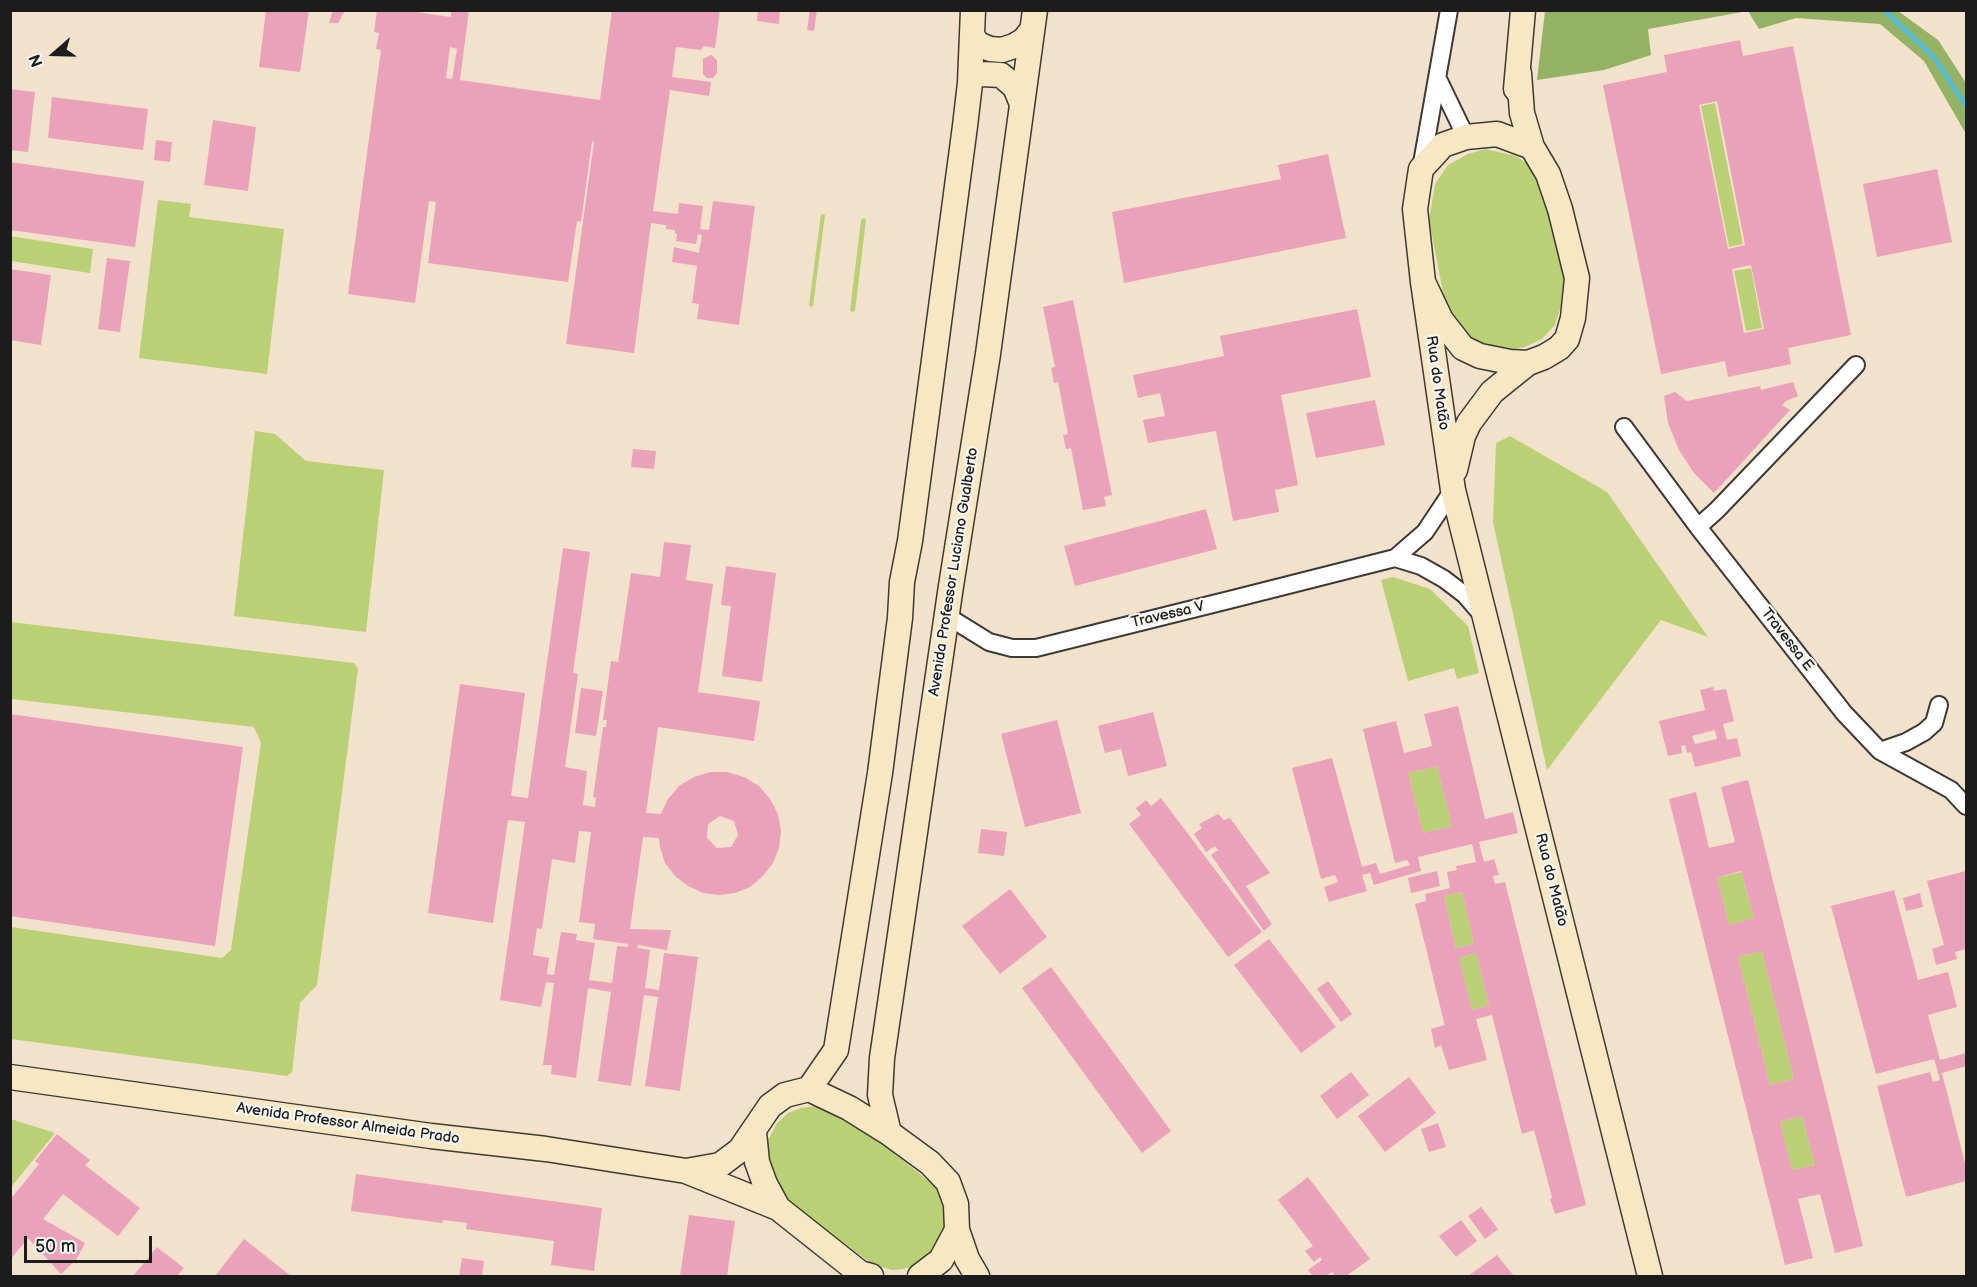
<!DOCTYPE html>
<html>
<head>
<meta charset="utf-8">
<style>
	body { margin:0 }
	#map { position:relative; width:1977px; height:1287px; overflow:hidden; background:#f3e2cb; font-family:"Balsamiq Sans",sans-serif }
	canvas { display:block }
	.frame { position:absolute; inset:0; border:12px solid #1c1c1c; pointer-events:none }
	.north { position:absolute; left:24px; top:24px; width:60px; height:60px; -webkit-text-stroke:4px #f6f6f2; paint-order:stroke; rotate:250deg; font-size:16px; font-weight:700; line-height:24px; text-align:center; color:#1c1c1c }
	.north::after { content:''; display:block; margin:auto; width:21px; height:27px; background:#1c1c1c; clip-path:polygon(50% 0,100% 100%,50% 72%,0 100%) }
	.scale { position:absolute; left:24px; top:1236px; width:128px; height:27px; box-sizing:border-box; border:3px solid #1c1c1c; border-top:0; padding-left:8px; font-size:18px; line-height:21px; white-space:nowrap; color:#1c1c1c; -webkit-text-stroke:4px #f6f6f2; paint-order:stroke }
</style>
</head>
<body>
<div id="map">
<canvas width="1977" height="1287"></canvas>
<div class="frame"></div>
<div class="north">N</div>
<div class="scale">50 m</div>
</div>
<script>
const context = document.querySelector('canvas').getContext('2d');
context.lineJoin = 'round';
function fillPath(path, color) { context.fillStyle = color; context.fill(path, 'evenodd'); }
const toPath = rows => new Path2D(rows.map(r => 'M' + r).join(''));
function stroke(path, color, width, dash) { context.strokeStyle = color; context.lineWidth = width; context.lineCap = dash ? 'butt' : 'round'; context.setLineDash(dash || []); context.stroke(path); }
function write(font, color, halo, rows, align = 'center') {
  context.font = font + ' "Balsamiq Sans",sans-serif'; context.lineWidth = 4.5; context.setLineDash([]); context.textBaseline = 'middle'; context.strokeStyle = halo; context.fillStyle = color; for (const [text, x, y, turn = 0] of rows) {
    context.save(); context.translate(x, y); context.rotate((+turn || 0) * Math.PI / 180); context.textAlign = isNaN(turn) ? turn : align; if (halo) context.strokeText(text, 0, 0); context.fillText(text, 0, 0); context.restore();
  }
}
fillPath(toPath([
	[1715,103,1743,244,1729,247,1701,106],
	[1485,149,1516,156,1529,165,1540,179,1552,215,1566,291,1555,325,1542,339,1525,347,1506,351,1492,349,1467,337,1447,313,1429,220,1435,184,1448,165,1468,154],
	[158,200,191,204,189,217,284,229,267,374,139,358],
	[821,214,825,215,813,306,811,307,809,305],
	[864,218,866,220,855,311,852,312,850,310,861,220],
	[10,236,93,249,90,273,11,261],
	[1751,268,1762,328,1746,331,1734,271],
	[255,431,275,434,306,461,384,470,366,632,234,616],
	[1510,436,1607,492,1708,637,1661,620,1547,770,1493,522,1496,443],
	[1393,577,1430,589,1468,626,1479,673,1457,679,1454,668,1408,681,1381,580],
	[11,622,354,663,358,669,317,985,300,1003,292,1072,287,1076,11,1039,11,927,222,958,231,950,261,743,254,727,11,699],
	[1437,766,1452,826,1423,833,1408,773],
	[1741,872,1754,918,1729,925,1717,878],
	[1462,892,1474,944,1456,948,1444,896],
	[1762,951,1794,1079,1770,1085,1738,957],
	[1476,953,1489,1005,1472,1010,1459,958],
	[815,1106,848,1117,936,1187,945,1203,945,1241,921,1264,903,1269,892,1270,872,1264,786,1200,773,1180,765,1146,777,1123,788,1113,801,1108],
	[1802,1116,1815,1165,1792,1170,1780,1122],
	[11,1119,55,1133,12,1186,10,1185]
]), '#bad074');
fillPath(toPath([
	[1545,11,1898,11,1938,40,1966,83,1966,134,1924,61,1880,24,1796,18,1759,29,1748,11,1648,29,1651,55,1604,70,1537,80]
]), '#93b266');
stroke(toPath([
	[1884,10,1934,57,1966,106]
]), '#53bbd1', 5);
fillPath(toPath([
	[266,10,309,10,300,72,259,67],
	[333,10,345,10,338,23,329,23],
	[377,10,402,10,451,17,451,10,469,10,460,80,600,100,612,10,720,10,715,48,704,46,701,50,676,47,672,77,711,82,709,96,670,90,653,211,678,214,679,203,703,206,700,229,709,230,713,201,755,206,739,325,697,319,699,304,692,303,697,266,672,262,674,247,699,253,702,235,698,234,696,244,676,241,677,234,675,233,675,230,666,229,666,225,651,223,634,353,566,344,594,142,592,141,581,222,577,221,568,282,428,263,436,202,429,201,415,303,348,294,381,50,376,49,379,33,374,32],
	[450,47,457,49,452,79,446,78],
	[758,10,780,10,779,24,757,21],
	[810,10,817,10,814,31,807,30],
	[1740,40,1743,56,1793,46,1851,335,1788,348,1791,364,1728,377,1725,361,1661,374,1603,85,1667,72,1664,55],
	[1717,101,1745,245,1728,249,1699,105],
	[1751,265,1764,329,1744,333,1732,269],
	[711,55,717,60,717,73,713,78,707,78,703,74,703,59],
	[10,89,35,92,28,152,10,150],
	[52,97,148,109,143,150,48,138],
	[213,120,256,127,248,191,204,185],
	[156,140,172,142,170,162,154,160],
	[1328,154,1346,238,1124,283,1112,212,1281,179,1278,165],
	[10,162,144,181,135,247,10,230],
	[1937,169,1952,242,1877,257,1863,184],
	[107,258,130,261,120,332,98,329],
	[10,269,51,275,41,345,10,340],
	[1073,300,1112,495,1104,497,1106,506,1083,510,1071,448,1066,449,1063,435,1068,434,1058,382,1054,383,1051,368,1055,367,1043,307],
	[1357,309,1371,377,1281,395,1298,485,1275,490,1279,512,1233,521,1216,431,1148,443,1143,420,1165,416,1160,393,1138,398,1133,375,1224,356,1220,336],
	[1793,382,1798,396,1786,401,1782,405,1790,410,1714,493,1694,473,1679,450,1668,423,1664,396,1675,392,1687,401,1760,386,1761,390],
	[1375,400,1385,445,1316,458,1306,413],
	[633,449,656,451,654,469,631,467],
	[1206,509,1217,549,1075,586,1064,546],
	[664,542,691,545,686,580,713,584,698,692,760,701,754,741,658,727,646,813,661,814,668,799,679,786,694,777,710,772,727,772,744,777,759,786,770,799,778,814,781,831,779,848,773,863,763,876,750,887,735,893,719,895,703,893,688,886,675,876,665,863,660,847,659,838,643,837,630,929,671,930,667,950,638,945,637,948,650,950,645,988,659,990,664,953,698,957,680,1091,645,1086,658,997,644,995,631,1086,598,1081,611,992,588,988,576,1078,551,1074,552,1065,543,1065,554,983,546,982,541,1007,500,1000,525,822,508,820,493,923,428,913,460,684,525,693,511,796,528,798,563,548,590,552,573,673,578,674,565,767,587,771,583,805,595,807,596,798,593,797,603,727,606,727,607,720,603,720,611,661,618,662,631,573,660,577],
	[720,816,734,821,738,835,731,847,717,848,707,838,708,824],
	[579,831,591,832,579,922,595,924,593,939,628,944,628,947,617,946,612,983,589,980,595,943,576,940,577,934,561,932,554,975,547,974,549,958,533,955,537,928,542,929,552,859,575,863],
	[726,566,776,573,762,682,722,676,731,606,721,605],
	[1713,687,1714,691,1726,689,1734,721,1723,724,1727,740,1737,738,1741,756,1695,767,1691,752,1687,753,1685,745,1681,746,1682,753,1668,756,1659,721,1705,710,1700,690],
	[1715,730,1717,739,1695,744,1692,736],
	[581,688,603,691,596,736,575,733],
	[1458,706,1485,819,1513,812,1518,833,1479,842,1484,862,1494,859,1499,875,1493,876,1495,884,1505,882,1586,1205,1555,1214,1550,1199,1552,1198,1551,1193,1534,1130,1522,1134,1492,1015,1476,1019,1487,1060,1449,1070,1441,1045,1435,1048,1431,1029,1445,1025,1444,1022,1415,904,1426,901,1425,894,1450,888,1447,872,1457,870,1456,866,1476,862,1472,844,1418,857,1421,871,1374,885,1370,873,1362,875,1367,891,1329,902,1324,887,1338,882,1335,875,1321,879,1292,768,1332,758,1362,867,1376,863,1380,874,1410,865,1407,860,1395,863,1363,729,1396,721,1404,753,1432,746,1424,714],
	[1437,766,1452,826,1423,833,1408,773],
	[1462,892,1474,944,1456,948,1444,896],
	[1476,953,1489,1005,1472,1010,1459,958],
	[1153,712,1167,766,1128,776,1121,749,1105,753,1098,726],
	[10,714,243,747,215,946,10,916],
	[1057,720,1081,813,1025,827,1001,734],
	[1748,780,1863,1246,1835,1253,1820,1194,1798,1199,1813,1258,1785,1265,1669,799,1696,792,1709,848,1735,842,1721,787],
	[1741,871,1754,918,1729,925,1717,878],
	[1762,951,1794,1079,1770,1085,1738,957],
	[1802,1116,1815,1165,1792,1170,1780,1122],
	[1161,798,1262,932,1228,957,1129,824,1141,815,1136,808,1146,800,1151,806],
	[1218,814,1224,820,1230,818,1270,873,1246,886,1272,924,1264,931,1211,855,1218,850,1215,846,1206,852,1194,834,1202,828,1199,824],
	[981,829,1007,832,1004,856,978,853],
	[1437,871,1440,886,1411,893,1408,878],
	[1966,871,1966,949,1955,952,1957,959,1936,965,1932,949,1944,945,1927,881],
	[1010,889,1047,937,1000,974,962,926],
	[1894,890,1918,980,1948,972,1957,1007,1928,1015,1940,1060,1966,1053,1966,1066,1942,1073,1966,1167,1966,1181,1906,1197,1877,1086,1930,1072,1933,1082,1940,1080,1934,1059,1876,1074,1831,906],
	[1920,893,1923,907,1906,911,1903,898],
	[1269,939,1336,1027,1301,1053,1234,965],
	[1051,967,1171,1131,1142,1153,1022,988],
	[1328,981,1352,1014,1341,1022,1317,989],
	[1351,1072,1369,1095,1337,1119,1320,1096],
	[1409,1077,1436,1113,1385,1152,1358,1116],
	[1438,1123,1446,1147,1429,1152,1421,1129],
	[57,1134,90,1160,85,1165,140,1208,118,1236,63,1194,43,1219,85,1243,76,1260,61,1274,28,1238,10,1260,10,1200,39,1164,35,1161],
	[356,1174,602,1208,594,1271,551,1265,554,1241,466,1229,467,1223,443,1220,442,1223,351,1211],
	[1308,1177,1370,1259,1346,1276,1336,1276,1332,1272,1326,1276,1313,1276,1308,1270,1322,1260,1320,1257,1314,1262,1305,1251,1313,1246,1278,1200],
	[1481,1207,1498,1229,1485,1239,1468,1216],
	[689,1215,735,1221,727,1276,680,1276],
	[1461,1220,1477,1241,1456,1257,1439,1236],
	[244,1239,291,1276,215,1276],
	[157,1247,184,1268,177,1276,133,1276],
	[1497,1255,1514,1276,1468,1276],
	[462,1258,484,1261,482,1276,459,1276]
]), '#eaa1ba');
const street = toPath([
	[1438,79,1466,137],
	[1421,169,1449,10],
	[1624,427,1698,527,1844,713,1880,751,1951,790,1966,806],
	[1698,527,1717,510,1856,365],
	[1395,558,1421,566,1444,579,1465,595,1483,616],
	[947,616,989,642,1012,648,1036,648,1233,599,1395,558,1425,532,1453,490],
	[1880,751,1906,742,1924,732,1934,723,1939,705]
]);
const secondary = toPath([
	[973,37,978,44,990,49,1002,50,1014,46,1024,40,1032,30],
	[1519,73,1522,113,1532,147,1548,174,1560,209,1577,278,1573,318,1567,339,1559,348,1544,357,1528,363,1510,362,1480,356,1463,348,1441,320,1423,282,1415,209,1421,169,1443,145,1466,137,1497,134,1532,147],
	[970,83,974,76,982,74,1001,75,1015,87,1022,104],
	[1516,89,1523,10],
	[1423,282,1453,490,1650,1276],
	[1455,470,1463,436,1469,423,1492,392,1528,363],
	[10,1077,431,1136,546,1149,686,1171,778,1208],
	[809,1089,836,1050,880,773,900,618,902,582,910,541,965,126,970,83,973,10],
	[754,1132,757,1162,765,1184,778,1208,860,1273,871,1276],
	[889,1133,880,1095,882,1058,951,586,988,354,1035,10],
	[686,1171,720,1165,740,1150,770,1106,785,1095,809,1089,849,1108,889,1133,930,1163,948,1182,956,1204,957,1230,941,1260,920,1276],
	[957,1230,967,1259,977,1276]
]);
stroke(street, '#3c3a36', 20);
stroke(secondary, '#3c3a36', 27);
stroke(street, '#fff', 16);
stroke(secondary, '#f7e8c3', 24);
write('15px', '#1c1c1c', '#f6f6f2', [
	["Rua do Matão",1437,383,82],
	["Avenida Professor Luciano Gualberto",954,572,-81],
	["Travessa V",1168,615,-13],
	["Travessa E",1787,640,52],
	["Rua do Matão",1551,880,76],
	["Avenida Professor Almeida Prado",348,1124,8]
]);
</script>
</body>
</html>
